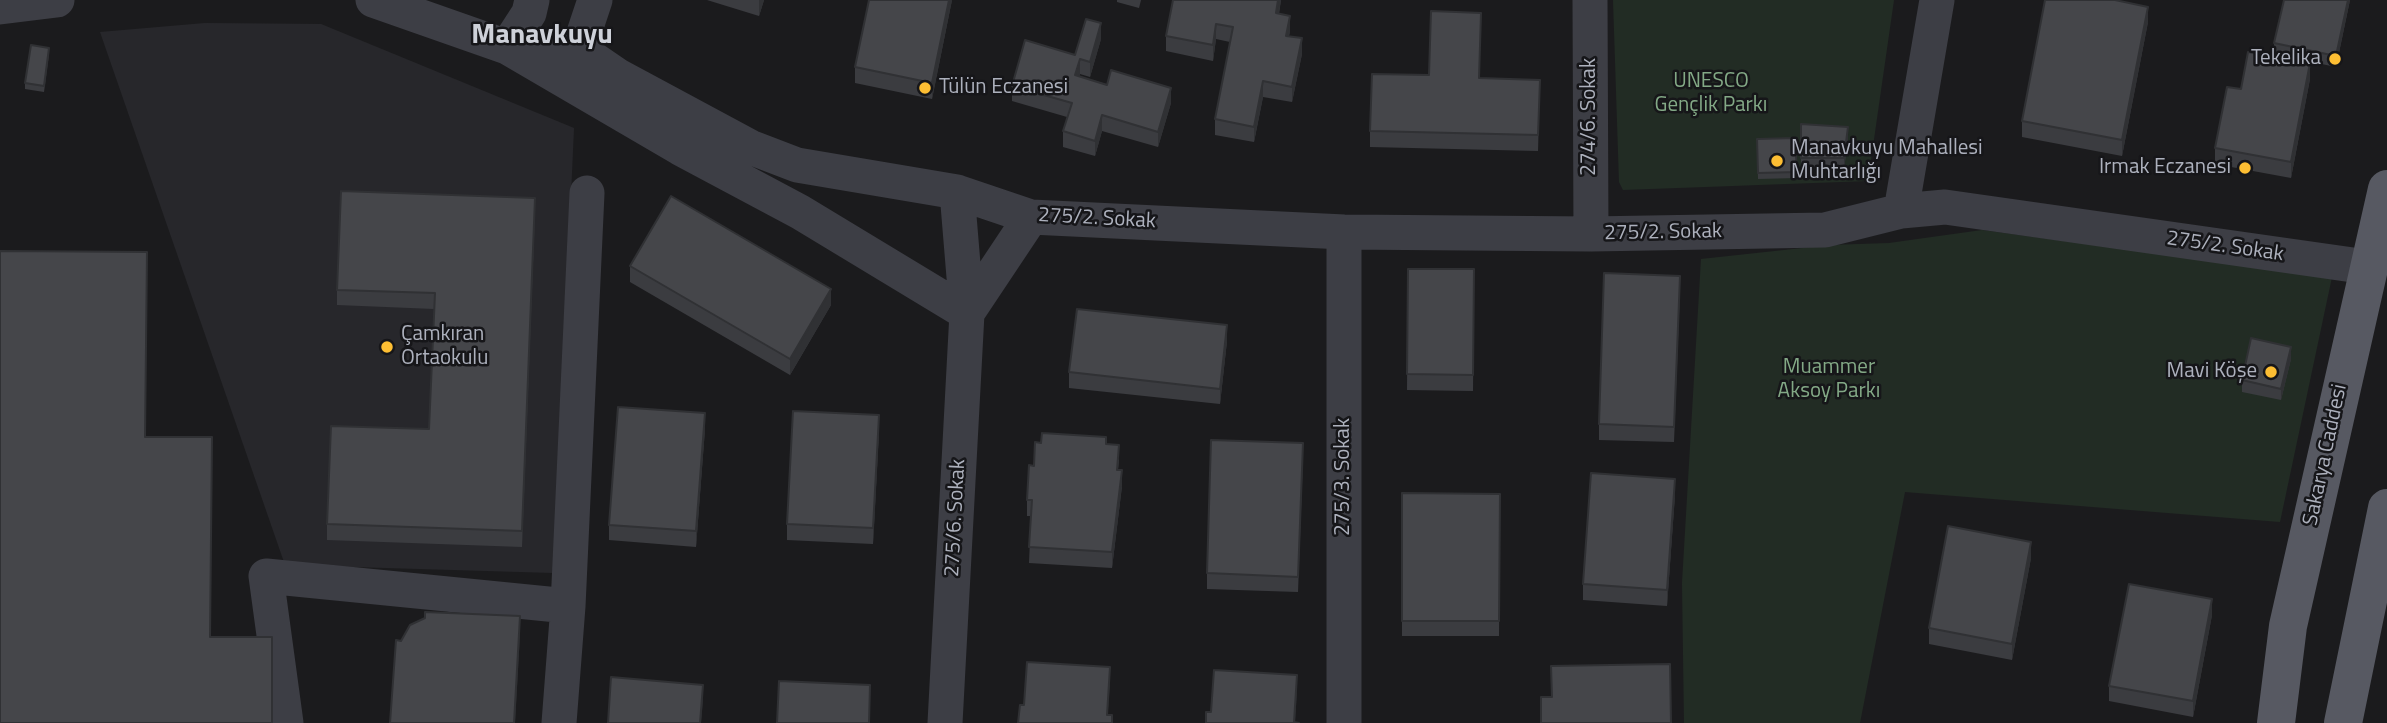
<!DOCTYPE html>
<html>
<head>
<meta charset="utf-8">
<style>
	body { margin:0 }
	canvas { display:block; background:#1b1b1d }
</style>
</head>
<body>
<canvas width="2387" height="723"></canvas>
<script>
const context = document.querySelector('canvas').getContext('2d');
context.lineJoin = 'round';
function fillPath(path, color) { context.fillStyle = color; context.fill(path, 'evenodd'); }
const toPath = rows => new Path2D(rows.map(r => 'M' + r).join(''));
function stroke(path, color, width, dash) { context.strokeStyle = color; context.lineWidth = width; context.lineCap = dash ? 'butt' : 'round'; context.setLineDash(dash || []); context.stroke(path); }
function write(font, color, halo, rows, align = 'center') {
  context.font = font + ' "Titillium Web",sans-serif'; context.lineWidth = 5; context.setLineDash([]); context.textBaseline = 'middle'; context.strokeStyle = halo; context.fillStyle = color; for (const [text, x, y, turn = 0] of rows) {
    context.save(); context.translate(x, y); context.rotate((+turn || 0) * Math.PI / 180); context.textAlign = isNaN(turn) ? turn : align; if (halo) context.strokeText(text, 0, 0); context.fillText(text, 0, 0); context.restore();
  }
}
fillPath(toPath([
	[205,23,321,24,574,128,554,573,285,565,100,32]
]), '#27272b');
fillPath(toPath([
	[1613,0,1894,0,1868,181,1623,190,1619,182],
	[1982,230,2332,277,2280,522,1905,492,1860,723,1684,723,1682,583,1701,259,1830,245,1889,243]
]), '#222c24');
stroke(toPath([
	[373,0,507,47,680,148,800,212,967,313],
	[1590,0,1591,234],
	[0,7,57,0],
	[507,47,580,50,618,76,750,147,797,165,957,192,1031,217,1344,232,1591,234,1825,230,1901,211,1945,207,2367,267],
	[507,47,529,13,532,0],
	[571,72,595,0],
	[1901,211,1937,0],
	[967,313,1031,217],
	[286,723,266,576,568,606,587,193],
	[559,723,568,606],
	[945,723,967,313,957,192],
	[1344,723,1344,232]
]), '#3d3e45', 35);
stroke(toPath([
	[2276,723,2288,626,2387,189],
	[2343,723,2387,508]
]), '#575962', 38);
fillPath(toPath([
	[707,0,764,0,759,16],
	[952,0,932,99,855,83,855,67],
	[1117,0,1141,0,1139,8,1117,2],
	[1173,0,1281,0,1279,14,1290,31,1289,36,1302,54,1292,102,1263,97,1254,142,1215,135,1215,119,1230,42,1216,39,1213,61,1166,51,1166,36],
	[2350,0,2336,67,2274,54,2274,43],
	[2148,22,2122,156,2022,137,2022,121],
	[1481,29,1479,78,1540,80,1538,151,1370,147,1370,131,1429,75],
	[1101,39,1090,77,1080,74,1079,76,1171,103,1158,147,1102,131,1095,156,1063,147,1063,131,1067,117,1012,101,1012,86,1075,55],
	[49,54,44,92,25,89,25,83],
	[2310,79,2291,178,2215,164,2215,148,2241,89],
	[1801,124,1848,139,1844,169,1801,169],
	[1795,138,1797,178,1758,179,1757,139],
	[535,213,522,547,327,540,327,524,429,429,434,309,337,305,337,290],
	[630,266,831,305,790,375,630,282],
	[1408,269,1474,269,1473,391,1407,390],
	[1680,291,1674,442,1599,440,1599,424],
	[1227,341,1220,404,1069,388,1069,372],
	[2291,359,2281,400,2242,392,2242,380],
	[705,429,696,547,609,540,609,525],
	[879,431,873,544,787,540,787,524],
	[1106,444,1119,460,1118,470,1122,486,1112,568,1029,563,1031,516,1027,516,1027,500,1034,466],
	[1303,459,1298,592,1207,589,1207,573],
	[1402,493,1500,494,1499,636,1402,636],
	[1675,495,1667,606,1583,600,1583,584],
	[2031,558,2012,660,1929,644,1929,628],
	[2212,615,2193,717,2109,701,2109,686]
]), '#3b3c40');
fillPath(toPath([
	[759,0,764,0,759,16],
	[949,0,952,0,932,99,932,83],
	[1278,0,1281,0,1276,29,1276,13],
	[2348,0,2350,0,2336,67,2336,56],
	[2148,7,2148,22,2122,156,2122,140],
	[1290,16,1290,31,1286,51,1286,36],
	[1101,23,1101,39,1090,77,1090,62],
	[1216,24,1216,39,1213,61,1213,45],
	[1302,38,1302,54,1292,102,1292,87],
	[1080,59,1080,74,1075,91,1075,75],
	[2310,63,2310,79,2291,178,2291,162],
	[1263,81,1263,97,1254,142,1254,127],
	[1171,88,1171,103,1158,147,1158,132],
	[1102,115,1102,131,1095,156,1095,141],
	[1848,127,1848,139,1844,169,1844,158],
	[535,198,535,213,522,547,522,531],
	[831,289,831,305,790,375,790,359],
	[1227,325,1227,341,1220,404,1220,389],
	[2291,347,2291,359,2281,400,2281,389],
	[705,413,705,429,696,547,696,531],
	[879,415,879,431,873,544,873,528],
	[1122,470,1122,486,1112,568,1112,552],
	[1675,479,1675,495,1667,606,1667,590],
	[2031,542,2031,558,2012,660,2012,644],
	[2212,599,2212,615,2193,717,2193,701],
	[520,616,520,635,515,723,514,723],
	[1110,667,1110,683,1107,723],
	[1297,675,1297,690,1295,723,1294,723],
	[703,685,703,700,701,723,700,723]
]), '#303134');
const building = toPath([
	[869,0,949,0,932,83,855,67,869,0],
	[1173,0,1278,0,1276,13,1290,16,1286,36,1302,38,1292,87,1263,81,1254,127,1215,119,1233,27,1216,24,1213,45,1166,36,1173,0],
	[2045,0,2115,0,2148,7,2122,140,2022,121,2045,0],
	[2284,0,2348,0,2336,56,2274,43,2284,0],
	[1431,11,1481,13,1479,78,1540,80,1538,135,1370,131,1372,74,1429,75,1431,11],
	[1086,19,1101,23,1090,62,1080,59,1075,75,1107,85,1111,70,1171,88,1158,132,1102,115,1095,141,1063,131,1072,103,1012,86,1025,40,1075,55,1086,19],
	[31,45,49,48,44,86,25,83,31,45],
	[2248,52,2310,63,2291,162,2215,148,2227,87,2241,89,2248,52],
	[1801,124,1848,127,1844,158,1801,158,1801,124],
	[1795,138,1797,172,1758,173,1757,139,1795,138],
	[341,191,535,198,522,531,327,524,331,426,429,429,435,293,337,290,341,191],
	[671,196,831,289,790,359,630,266,671,196],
	[0,251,147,252,145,437,212,437,210,637,272,637,272,723,0,723,0,251],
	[1408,269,1474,269,1473,375,1407,374,1408,269],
	[1604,273,1680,276,1674,427,1599,424,1604,273],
	[1077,309,1227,325,1220,389,1069,372,1077,309],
	[2251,338,2291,347,2281,389,2242,380,2251,338],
	[618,407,705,413,696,531,609,525,618,407],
	[793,411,879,415,873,528,787,524,793,411],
	[1042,433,1106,437,1106,444,1119,445,1117,470,1122,470,1112,552,1029,547,1032,500,1027,500,1029,465,1034,466,1035,442,1041,443,1042,433],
	[1211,440,1303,443,1298,577,1207,573,1211,440],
	[1591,473,1675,479,1667,590,1583,584,1591,473],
	[1402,493,1500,494,1499,621,1402,621,1402,493],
	[1948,526,2031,542,2012,644,1929,628,1948,526],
	[2129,584,2212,599,2193,701,2109,686,2129,584],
	[425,612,520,616,514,723,390,723,396,640,401,641,410,625,425,618,425,612],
	[1027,662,1110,667,1107,715,1112,715,1112,723,1018,723,1020,705,1024,705,1027,662],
	[1670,664,1671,723,1541,723,1541,697,1552,697,1551,666,1670,664],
	[1214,670,1297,675,1294,722,1299,723,1206,723,1206,712,1211,712,1214,670],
	[611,677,703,685,700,723,608,723,611,677],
	[779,681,870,685,869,723,777,723,779,681]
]);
fillPath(building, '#45464a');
stroke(building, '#303134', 2);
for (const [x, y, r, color] of [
	[2335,59,7,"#fdbe33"],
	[925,88,7,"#fdbe33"],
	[1777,161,7,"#fdbe33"],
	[2245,168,7,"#fdbe33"],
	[387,347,7,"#fdbe33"],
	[2271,372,7,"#fdbe33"]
]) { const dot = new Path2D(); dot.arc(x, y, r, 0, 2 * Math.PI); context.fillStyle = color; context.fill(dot); stroke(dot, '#161619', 2.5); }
write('21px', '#adb1bd', '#161619', [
	["Tekelika",2321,59],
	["Tülün Eczanesi",939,88,"left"],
	["Manavkuyu Mahallesi",1791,149,"left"],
	["Muhtarlığı",1791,173,"left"],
	["Irmak Eczanesi",2231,168],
	["Çamkıran",401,335,"left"],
	["Ortaokulu",401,359,"left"],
	["Mavi Köşe",2257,372]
], 'right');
write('21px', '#83a986', '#161619', [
	["UNESCO",1711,82],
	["Gençlik Parkı",1711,106],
	["Muammer",1829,368],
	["Aksoy Parkı",1829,392]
]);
write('21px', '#adb1bd', '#161619', [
	["274/6. Sokak",1590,117,-90],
	["275/2. Sokak",1097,219,3],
	["275/2. Sokak",1663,233,-1],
	["275/2. Sokak",2225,247,8],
	["Sakarya Caddesi",2326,455,-78],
	["275/3. Sokak",1344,477,-90],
	["275/6. Sokak",956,518,-87]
]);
write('bold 28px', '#ced1d9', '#161619', [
	["Manavkuyu",542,36]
]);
</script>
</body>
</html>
